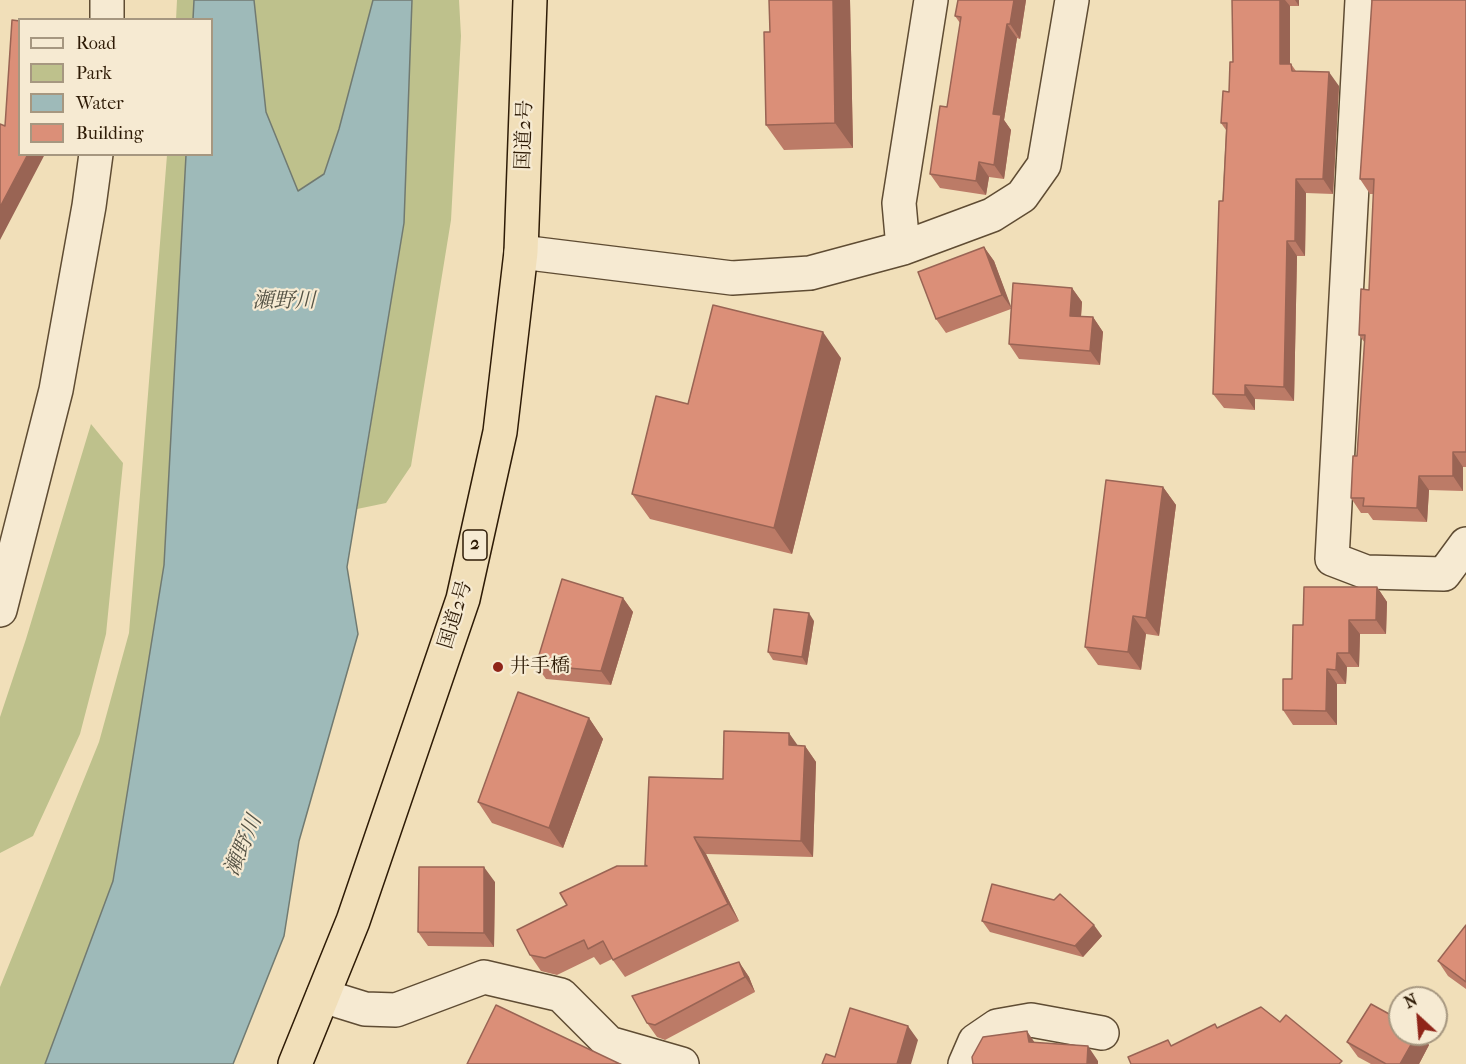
<!DOCTYPE html>
<html>
<head>
<meta charset="utf-8">
<style>
	body { margin:0 }
	#map { position:relative; width:1466px; height:1064px; overflow:hidden; background:#f1dfb9; font-family:"IM FELL French Canon",serif }
	canvas { display:block }
	.legend { position:absolute; left:18px; top:18px; width:195px; height:138px; box-sizing:border-box; background:#f6ead2; border:2px solid #a69780; margin:0; padding:8px 10px; list-style:none; font-size:18px; color:#2e1b06 }
	.legend li { display:flex; align-items:center; gap:12px; height:30px }
	.legend b { width:30px; border:2px solid #a69780 }
	.north { position:absolute; left:1388px; top:986px; width:60px; height:60px; box-sizing:border-box; background:#f6ead2; border:2px solid #a69780; border-radius:50%; rotate:334deg; font-size:16px; font-weight:700; line-height:24px; text-align:center; color:#2e1b06 }
	.north::after { content:''; display:block; margin:auto; width:21px; height:27px; background:#8f2418; clip-path:polygon(50% 0,100% 100%,50% 72%,0 100%) }
</style>
</head>
<body>
<div id="map">
<canvas width="1466" height="1064"></canvas>
<ul class="legend">
<li><b style="height:8px;background:#f6ead2"></b>Road</li>
<li><b style="height:16px;background:#bec18c"></b>Park</li>
<li><b style="height:16px;background:#9ebab9"></b>Water</li>
<li><b style="height:16px;background:#db8f78"></b>Building</li>
</ul>
<div class="north">N</div>
</div>
<script>
const context = document.querySelector('canvas').getContext('2d');
context.lineJoin = 'round';
function fillPath(path, color) { context.fillStyle = color; context.fill(path, 'evenodd'); }
const toPath = rows => new Path2D(rows.map(r => 'M' + r).join(''));
function stroke(path, color, width, dash) { context.strokeStyle = color; context.lineWidth = width; context.lineCap = dash ? 'butt' : 'round'; context.setLineDash(dash || []); context.stroke(path); }
function write(font, color, halo, rows, align = 'center') {
  context.font = font + ' "IM FELL French Canon","Noto Serif JP",serif'; context.lineWidth = 4.5; context.setLineDash([]); context.textBaseline = 'middle'; context.strokeStyle = halo; context.fillStyle = color; for (const [text, x, y, turn = 0] of rows) {
    context.save(); context.translate(x, y); context.rotate((+turn || 0) * Math.PI / 180); context.textAlign = isNaN(turn) ? turn : align; if (halo) context.strokeText(text, 0, 0); context.fillText(text, 0, 0); context.restore();
  }
}
fillPath(toPath([
	[177,0,194,0,193,19,176,20],
	[254,0,373,0,339,129,324,174,297,191,266,112],
	[412,0,459,0,461,36,451,220,411,466,386,503,357,509,404,223],
	[167,155,186,155,164,565,113,881,45,1064,0,1064,0,987,99,742,129,633],
	[91,424,123,463,106,634,80,734,33,836,0,853,0,717,26,639]
]), '#bec18c');
const water = toPath([
	[194,0,254,0,266,112,298,191,324,174,339,129,373,0,412,0,404,223,347,567,358,634,299,841,284,936,233,1064,45,1064,113,881,164,565,186,155,212,154,212,20,193,19,194,0]
]);
fillPath(water, '#9ebab9');
stroke(water, '#717a71', 1.5);
const minor = toPath([
	[107,0,107,20],
	[1362,0,1332,559,1366,572,1444,574,1466,544],
	[903,248,899,203,931,0],
	[521,252,732,278,810,273,903,248,992,215,1022,196,1044,165,1072,0],
	[0,610,56,390,89,206,96,154],
	[323,996,365,1009,396,1010,484,977,561,995,609,1043,682,1064],
	[965,1064,975,1041,997,1026,1031,1020,1102,1033]
]);
const highway = toPath([
	[295,1064,353,921,463,599,500,432,521,252,530,0]
]);
stroke(minor, '#5f4c33', 36);
stroke(highway, '#2e1b06', 36);
stroke(minor, '#f6ead2', 33);
stroke(highway, '#f1dfb9', 33);
fillPath(toPath([
	[769,0,850,0,853,148,784,150,766,125,770,32],
	[958,0,1026,0,1020,39,1017,38,1004,120,1011,130,1004,179,989,177,986,195,940,188,930,174,947,107,960,23,955,16],
	[1232,0,1299,0,1299,6,1290,6,1290,64,1291,64,1296,71,1339,86,1333,194,1306,193,1305,256,1297,256,1294,401,1255,399,1255,410,1224,408,1213,394,1226,130,1221,123,1229,92,1233,62],
	[1371,0,1466,0,1466,467,1463,467,1463,491,1429,490,1427,522,1373,520,1368,513,1361,513,1351,498,1357,456,1365,343,1359,335,1369,290,1374,194,1370,194,1360,179,1372,2],
	[984,247,994,261,1011,308,1072,288,1082,302,1081,317,1093,317,1103,332,1100,365,1019,359,1009,344,1011,309,946,333,936,319],
	[841,358,792,554,650,519,632,494],
	[1163,487,1176,505,1159,636,1146,634,1141,670,1098,665,1085,647],
	[1377,587,1387,602,1386,634,1360,634,1359,667,1347,667,1346,684,1337,684,1337,725,1293,725,1283,710,1292,679],
	[623,598,633,612,611,685,546,679,536,665],
	[814,621,807,665,773,660,768,652],
	[589,718,603,739,563,848,492,823,478,802],
	[798,746,805,746,816,762,813,857,706,854,739,921,625,977,612,959,600,965,594,957,557,975,541,971,530,955,567,905,646,866,723,779],
	[495,882,494,947,428,946,418,932],
	[1054,900,1102,936,1083,957,990,932,982,921],
	[1466,925,1466,989,1448,976,1438,961],
	[739,962,749,977,755,992,665,1040,657,1037,647,1023],
	[1400,1034,1421,1034,1429,1045,1419,1064,1371,1064,1358,1057,1347,1042]
]), '#bc7b67');
fillPath(toPath([
	[833,0,850,0,853,148,835,123],
	[1014,0,1026,0,1020,39,1010,24],
	[1280,0,1285,0,1290,6,1290,78,1280,64],
	[1295,0,1299,0,1299,6],
	[1007,24,1017,38,1004,120,1011,130,1004,179,994,165,993,114],
	[1329,72,1339,86,1333,194,1323,179],
	[28,154,45,154,0,240,0,207],
	[979,162,989,177,986,195,976,181],
	[1296,179,1306,193,1305,256,1295,241],
	[1287,241,1297,256,1294,401,1284,387],
	[984,247,994,261,1012,309,1002,295],
	[1072,288,1082,302,1080,330,1070,316],
	[1093,317,1103,332,1100,365,1090,351],
	[823,332,841,358,792,554,774,528],
	[1245,385,1255,399,1255,410,1245,395],
	[1453,452,1463,467,1463,491,1453,476],
	[1419,476,1429,490,1427,522,1417,508],
	[1163,487,1176,505,1159,636,1146,618],
	[1377,587,1387,602,1386,634,1376,620],
	[623,598,633,612,611,685,601,671],
	[809,613,814,621,807,665,802,657],
	[1133,616,1146,634,1141,670,1128,652],
	[1349,620,1360,634,1359,667,1349,653],
	[1337,653,1347,667,1346,684,1336,670],
	[1327,669,1337,684,1337,725,1326,711],
	[589,718,603,739,563,848,549,828],
	[789,733,801,750,789,745],
	[805,746,816,762,813,857,801,841],
	[694,837,706,854,739,921,728,904],
	[484,867,495,882,494,947,484,933],
	[1094,925,1102,936,1083,957,1075,946],
	[739,962,749,977,755,992,745,977],
	[908,1026,918,1040,911,1064,897,1064],
	[1027,1031,1037,1046,1029,1042],
	[1417,1034,1421,1034,1429,1045,1419,1064,1400,1064],
	[1088,1046,1098,1061,1098,1064,1087,1064]
]), '#996454');
const building = toPath([
	[769,0,833,0,835,123,766,125,764,32,770,32,769,0],
	[958,0,1014,0,1010,24,1007,24,993,114,1001,115,994,165,979,162,976,181,930,174,940,106,947,107,961,17,955,16,958,0],
	[1232,0,1280,0,1280,64,1291,64,1292,71,1329,72,1323,179,1296,179,1295,241,1287,241,1284,387,1245,385,1245,395,1213,394,1219,201,1223,201,1227,123,1221,123,1223,91,1229,92,1230,62,1233,62,1232,0],
	[1372,0,1466,0,1466,452,1453,452,1453,476,1419,476,1417,508,1363,506,1364,498,1351,498,1353,456,1357,456,1365,335,1359,335,1361,289,1369,290,1374,179,1360,179,1372,0],
	[12,20,20,21,20,154,28,154,0,207,0,124,5,126,12,20],
	[984,247,1002,295,936,319,918,272,984,247],
	[1013,283,1072,288,1070,316,1093,317,1090,351,1009,344,1013,283],
	[713,305,823,332,774,528,632,494,656,396,688,404,713,305],
	[1106,480,1163,487,1146,618,1133,616,1128,652,1085,647,1106,480],
	[562,579,623,598,601,671,536,665,562,579],
	[1304,587,1377,587,1376,620,1349,620,1349,653,1337,653,1336,670,1327,669,1326,711,1283,710,1283,679,1292,679,1293,625,1303,625,1304,587],
	[774,609,809,613,802,657,768,652,774,609],
	[518,692,589,718,549,828,478,802,518,692],
	[724,731,789,733,789,745,805,746,801,841,694,837,728,904,613,960,603,941,588,949,584,940,545,958,530,955,517,930,567,905,560,893,617,866,647,866,645,865,649,777,723,779,724,731],
	[419,867,484,867,484,933,418,932,419,867],
	[992,884,1054,900,1060,894,1094,925,1075,946,982,921,992,884],
	[1466,925,1466,982,1438,961,1466,925],
	[739,962,745,977,655,1025,647,1023,632,996,739,962],
	[1371,1004,1400,1020,1400,1034,1417,1034,1400,1064,1386,1064,1347,1042,1371,1004],
	[496,1005,620,1064,467,1064,496,1005],
	[1261,1007,1280,1022,1286,1015,1342,1061,1339,1064,1131,1064,1128,1057,1168,1040,1171,1046,1215,1024,1217,1028,1261,1007],
	[850,1008,908,1026,897,1064,822,1064,826,1054,835,1057,850,1008],
	[1027,1031,1029,1042,1088,1046,1087,1064,973,1064,972,1057,983,1037,1027,1031]
]);
fillPath(building, '#db8f78');
stroke(building, '#996454', 1.5);
for (const [x, y, r, color] of [
	[498,667,6,"#8f2418"]
]) { const dot = new Path2D(); dot.arc(x, y, r, 0, 2 * Math.PI); context.fillStyle = color; context.fill(dot); stroke(dot, '#f6ead2', 2); }
for (const [x, y, w] of [
	[475,545,24]
]) { const box = new Path2D(); box.roundRect(x - w / 2, y - 15, w, 30, 4.5); context.fillStyle = '#f6ead2'; context.fill(box); stroke(box, '#2e1b06', 1.5); }
write('bold 18px', '#2e1b06', null, [
	["2",475,545]
]);
write('20px', '#2e1b06', '#f6ead2', [
	["国道2号",525,135,-88],
	["国道2号",456,615,-73]
]);
write('20px', '#2e1b06', '#f6ead2', [
	["井手橋",510,667]
], 'left');
write('italic 21px', '#555345', '#f6ead2', [
	["瀬野川",284,302],
	["瀬野川",244,846,-67]
]);
</script>
</body>
</html>
